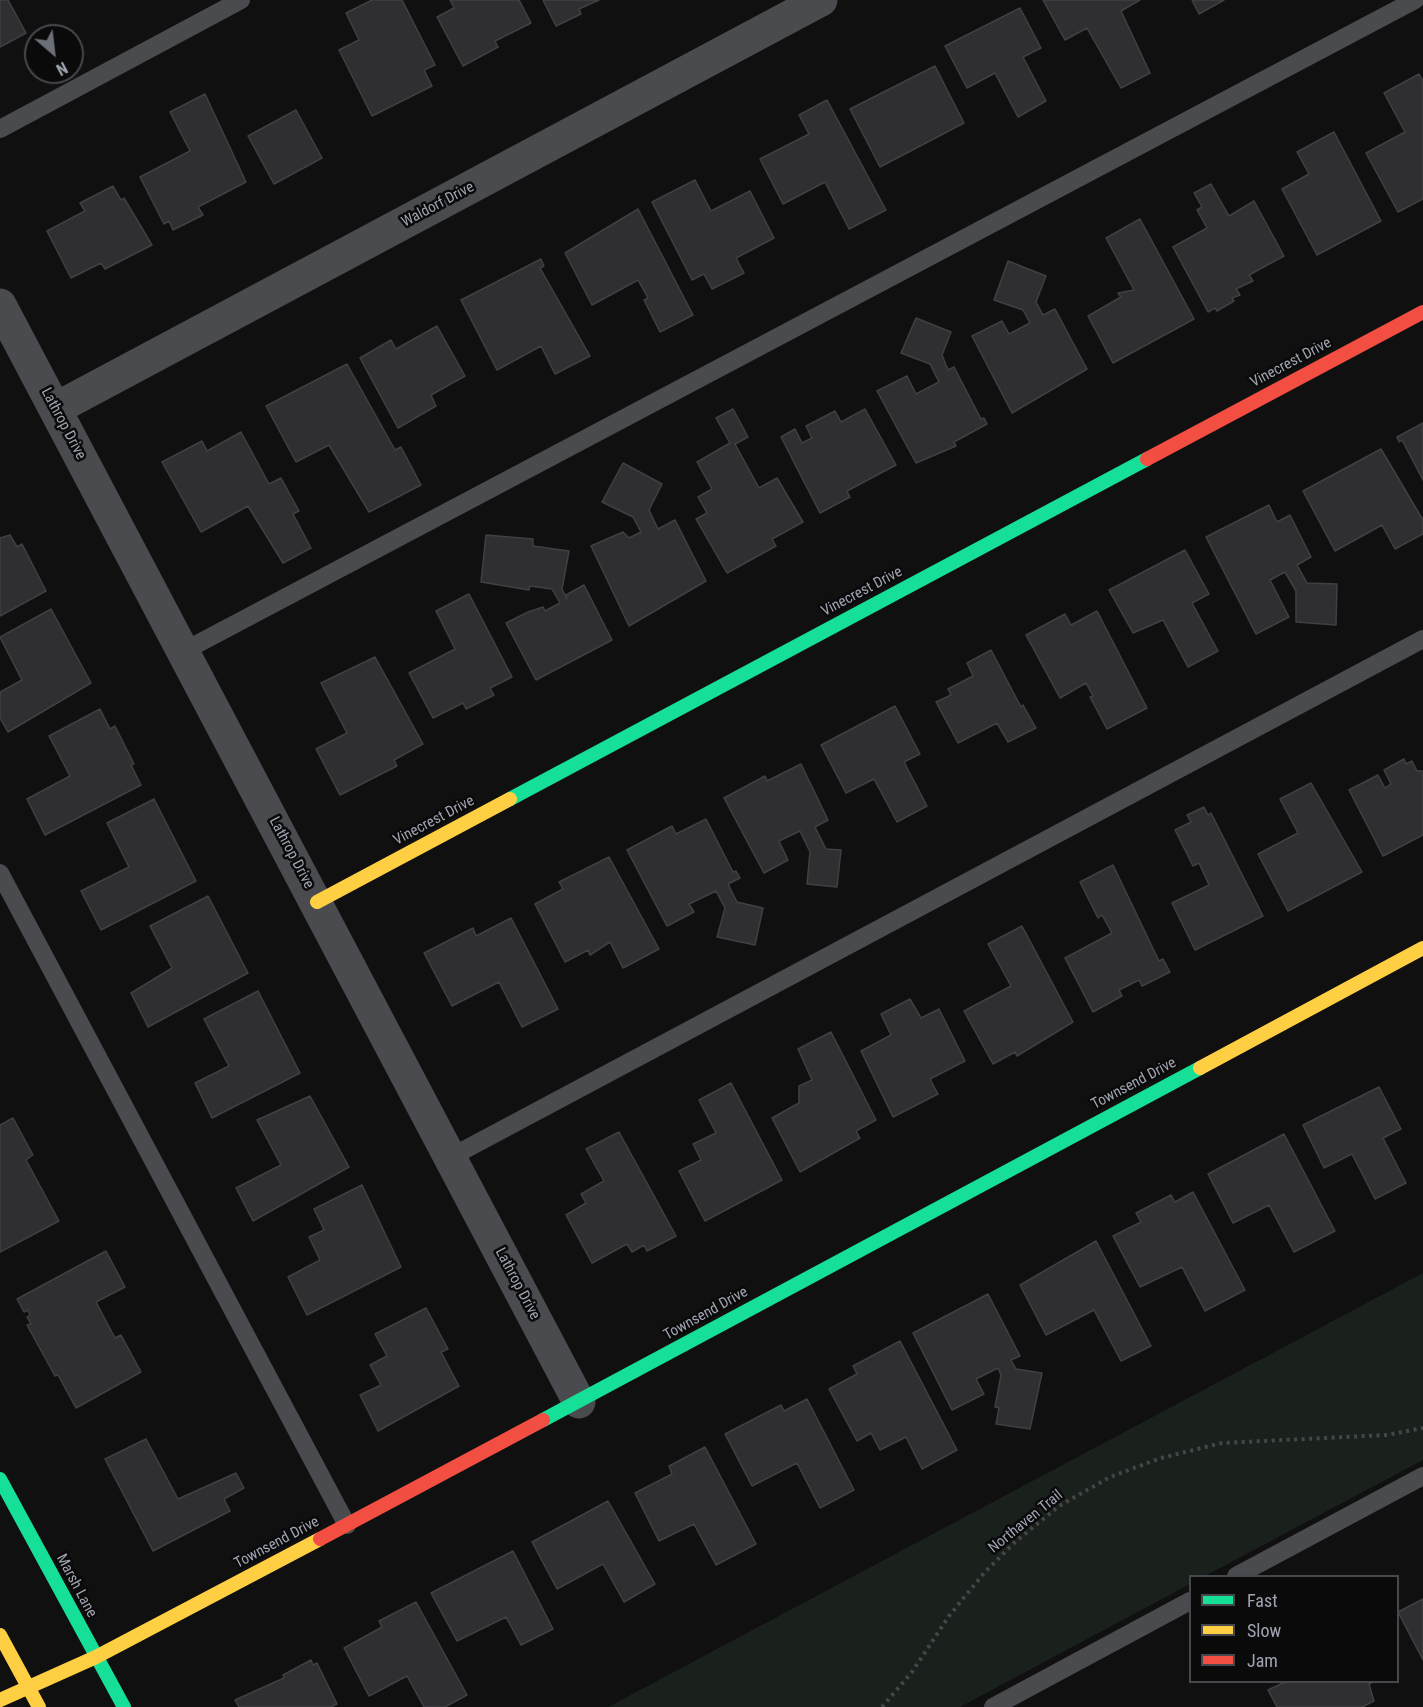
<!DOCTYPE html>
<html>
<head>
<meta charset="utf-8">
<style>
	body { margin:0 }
	#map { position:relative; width:1423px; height:1707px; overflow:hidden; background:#101010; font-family:"Roboto Condensed",sans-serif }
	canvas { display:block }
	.legend { position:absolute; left:1189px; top:1575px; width:210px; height:108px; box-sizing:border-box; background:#0a0a0b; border:2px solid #46484d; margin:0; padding:8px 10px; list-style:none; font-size:18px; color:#a0a4b1 }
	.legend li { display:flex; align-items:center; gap:12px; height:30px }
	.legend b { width:30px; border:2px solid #46484d }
	.north { position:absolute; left:24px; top:24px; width:60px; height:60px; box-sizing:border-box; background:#0a0a0b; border:2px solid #46484d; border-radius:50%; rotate:152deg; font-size:16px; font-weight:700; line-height:24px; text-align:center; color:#a0a4b1 }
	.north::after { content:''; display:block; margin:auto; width:21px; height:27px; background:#6e7079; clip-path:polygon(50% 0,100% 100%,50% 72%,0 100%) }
</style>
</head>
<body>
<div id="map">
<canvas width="1423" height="1707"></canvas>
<ul class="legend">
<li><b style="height:8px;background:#16e098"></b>Fast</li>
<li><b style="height:8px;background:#ffcf43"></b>Slow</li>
<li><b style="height:8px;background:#f24e42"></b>Jam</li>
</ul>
<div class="north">N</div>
</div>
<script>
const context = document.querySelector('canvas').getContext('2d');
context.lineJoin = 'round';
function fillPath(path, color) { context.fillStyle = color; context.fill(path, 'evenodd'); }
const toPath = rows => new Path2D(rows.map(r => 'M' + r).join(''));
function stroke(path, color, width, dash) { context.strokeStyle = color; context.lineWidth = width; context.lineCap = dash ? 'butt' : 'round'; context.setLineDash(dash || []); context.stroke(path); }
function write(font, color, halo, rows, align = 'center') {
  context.font = font + ' "Roboto Condensed",sans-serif'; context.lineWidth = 5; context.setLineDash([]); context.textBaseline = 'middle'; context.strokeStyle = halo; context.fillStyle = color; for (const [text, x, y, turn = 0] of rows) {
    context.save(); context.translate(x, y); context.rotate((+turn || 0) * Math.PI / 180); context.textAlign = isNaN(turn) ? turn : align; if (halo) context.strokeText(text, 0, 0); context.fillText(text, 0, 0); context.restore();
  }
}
fillPath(toPath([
	[1423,1273,1423,1460,1205,1576,1190,1576,1190,1584,960,1707,608,1707]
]), '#1a201b');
const building = toPath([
	[0,0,8,0,26,33,0,47,0,0],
	[372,0,402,0,435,65,424,70,432,86,372,116,339,50,359,40,346,13,372,0],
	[450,0,519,0,531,23,495,41,498,47,463,66,437,17,454,8,450,0],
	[543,0,599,0,579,9,581,14,556,26,543,0],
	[1043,0,1140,0,1121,11,1150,73,1121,88,1087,28,1065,40,1043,0],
	[1192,0,1224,0,1199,14,1192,0],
	[1020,8,1041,48,1023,57,1046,101,1018,117,995,73,967,88,945,46,1020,8],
	[935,66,964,123,880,167,850,109,935,66],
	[1419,74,1423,81,1423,199,1398,212,1366,153,1405,132,1384,93,1419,74],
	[205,94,246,182,198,207,203,215,173,230,169,221,164,224,140,177,190,151,170,112,205,94],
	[827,100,886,210,849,229,825,182,783,204,760,159,809,134,799,115,827,100],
	[296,110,322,158,274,184,248,136,296,110],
	[1334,132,1381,221,1317,255,1282,189,1309,174,1297,152,1334,132],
	[695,180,711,211,750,191,774,238,736,258,744,273,712,289,704,274,692,280,652,202,695,180],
	[1211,184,1229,216,1254,201,1284,256,1249,275,1253,281,1236,289,1240,295,1232,298,1234,301,1217,311,1215,308,1208,312,1173,247,1207,228,1197,210,1202,207,1194,193,1211,184],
	[113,186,121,200,124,198,152,245,105,269,101,263,71,278,47,231,85,211,80,203,113,186],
	[638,209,693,315,660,332,644,300,648,298,638,280,592,305,565,253,638,209],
	[1140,219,1194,319,1113,363,1088,316,1121,297,1118,293,1134,290,1106,238,1140,219],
	[541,259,544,266,540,268,590,356,555,374,541,346,497,370,461,300,541,259],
	[1008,261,1046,276,1036,302,1043,315,1055,309,1087,369,1012,413,972,336,1002,321,1009,334,1030,323,1023,310,994,300,1008,261],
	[916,318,951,332,942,355,948,370,954,367,981,419,984,418,987,424,954,442,956,446,916,463,877,391,907,376,916,394,939,382,930,364,901,353,916,318],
	[437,326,465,376,431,395,436,406,398,428,360,358,391,340,396,349,437,326],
	[347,364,395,450,401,447,421,485,369,512,329,445,296,462,266,406,347,364],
	[733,409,748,437,735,444,759,488,777,478,803,522,772,539,776,546,727,573,696,519,707,513,698,497,712,489,697,462,730,443,716,418,733,409],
	[865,409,896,465,847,491,850,497,820,513,781,437,795,429,802,443,812,438,806,426,835,411,841,422,865,409],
	[1423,423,1423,480,1402,440,1399,442,1397,437,1423,423],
	[241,432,269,484,281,478,299,511,293,514,311,548,283,563,248,506,201,532,162,462,202,441,207,451,241,432],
	[1381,449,1423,520,1423,534,1395,549,1382,525,1335,551,1303,491,1381,449],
	[623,463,662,484,649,510,658,529,675,520,706,581,629,626,591,546,623,532,629,538,641,532,633,517,602,502,623,463],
	[1269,505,1277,522,1290,515,1311,557,1297,565,1307,583,1337,584,1336,625,1296,622,1296,591,1285,572,1270,580,1289,617,1256,634,1206,537,1269,505],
	[10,535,17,547,22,544,46,591,0,616,0,538,10,535],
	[486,535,533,539,533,546,569,551,562,589,567,599,566,595,584,585,612,640,536,680,506,623,528,612,543,607,545,611,560,603,552,589,530,586,529,590,481,582,486,535],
	[1185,550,1209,594,1192,603,1218,651,1188,667,1163,620,1133,633,1109,590,1185,550],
	[469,594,512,677,490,688,494,695,466,709,463,703,433,718,409,673,455,649,436,611,469,594],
	[51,609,91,683,8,732,0,718,0,692,22,680,0,637,51,609],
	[1097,611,1147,708,1107,729,1090,697,1093,696,1086,683,1060,698,1026,635,1065,614,1071,625,1097,611],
	[991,650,1021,707,1023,705,1036,728,1008,742,997,723,958,743,936,702,951,695,948,689,973,676,967,663,991,650],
	[375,657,423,744,394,760,397,766,340,795,316,749,347,733,321,683,375,657],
	[895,706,920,754,904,762,927,806,897,822,874,779,846,793,821,745,895,706],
	[100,709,110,729,115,726,134,764,131,765,141,785,45,835,27,799,70,776,49,736,100,709],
	[1404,759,1406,764,1412,761,1417,771,1423,771,1423,835,1383,856,1349,790,1378,775,1385,788,1391,784,1384,770,1404,759],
	[801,764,828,820,815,827,826,849,841,850,837,887,807,884,810,852,800,831,779,841,788,860,764,873,724,798,765,776,767,781,801,764],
	[1311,783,1362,872,1288,911,1258,854,1298,833,1280,799,1311,783],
	[154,799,196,881,101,930,81,891,129,867,107,823,154,799],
	[1204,807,1208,815,1211,813,1263,916,1195,950,1172,903,1209,885,1199,863,1193,866,1175,830,1191,822,1187,815,1204,807],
	[706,819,733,872,736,871,740,878,728,884,737,902,763,908,755,945,717,937,725,908,716,891,689,904,694,912,667,926,627,850,672,826,676,834,706,819],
	[609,857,659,949,623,968,610,942,590,955,588,950,565,962,535,904,563,889,559,882,609,857],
	[1113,865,1159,961,1163,959,1170,972,1142,986,1139,980,1119,990,1122,996,1093,1012,1065,958,1112,933,1102,915,1098,918,1080,882,1113,865],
	[208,896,248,973,148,1027,131,993,172,968,150,926,208,896],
	[511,918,558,1009,522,1027,499,982,452,1006,424,953,473,928,476,936,511,918],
	[1022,926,1073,1022,1017,1056,1015,1052,993,1064,964,1011,1011,986,988,944,1022,926],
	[258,991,300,1073,212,1118,195,1083,229,1066,204,1019,258,991],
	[910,999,921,1018,939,1009,965,1061,930,1079,938,1094,893,1117,861,1051,891,1035,881,1014,910,999],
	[831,1032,876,1120,856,1131,860,1138,800,1172,772,1118,799,1103,799,1086,812,1080,798,1049,831,1032],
	[731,1083,782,1180,705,1221,679,1171,701,1160,693,1144,716,1133,699,1100,731,1083],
	[1379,1087,1401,1129,1383,1138,1406,1183,1375,1199,1352,1154,1324,1168,1303,1125,1379,1087],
	[310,1096,349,1167,253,1221,236,1188,281,1165,257,1120,310,1096],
	[13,1118,33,1155,26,1160,59,1221,0,1252,0,1125,13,1118],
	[619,1132,676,1236,647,1251,644,1245,632,1252,627,1244,592,1263,566,1215,586,1203,581,1194,604,1181,586,1149,619,1132],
	[1284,1134,1335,1231,1294,1252,1269,1205,1233,1223,1208,1174,1284,1134],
	[362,1185,401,1267,307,1315,288,1277,320,1260,309,1237,324,1230,314,1209,362,1185],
	[1193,1192,1245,1290,1205,1311,1182,1267,1140,1287,1113,1236,1141,1222,1136,1213,1171,1195,1175,1202,1193,1192],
	[1096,1241,1151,1346,1121,1361,1094,1310,1046,1335,1020,1285,1096,1241],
	[106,1251,125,1287,96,1302,115,1338,121,1335,141,1372,76,1408,58,1375,55,1376,27,1325,31,1324,27,1317,30,1315,28,1310,24,1312,17,1299,106,1251],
	[988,1294,1020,1356,1011,1360,1016,1369,1042,1373,1030,1429,996,1424,999,1408,995,1407,1001,1375,998,1368,976,1379,984,1394,952,1410,913,1333,988,1294],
	[426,1308,448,1349,441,1352,459,1386,378,1431,360,1395,381,1385,370,1365,387,1356,375,1334,426,1308],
	[900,1341,957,1450,922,1469,906,1437,880,1450,871,1433,857,1441,829,1389,857,1374,853,1366,900,1341],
	[807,1399,854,1490,820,1508,797,1463,752,1486,725,1434,781,1405,784,1411,807,1399],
	[146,1439,178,1499,236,1473,244,1488,224,1499,230,1511,153,1551,105,1459,146,1439],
	[705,1447,756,1544,716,1565,694,1524,659,1541,635,1493,672,1474,669,1466,705,1447],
	[608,1501,655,1584,624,1602,603,1564,557,1589,532,1542,608,1501],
	[513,1551,553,1629,521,1645,506,1617,457,1641,431,1593,513,1551],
	[1423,1599,1423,1660,1398,1612,1423,1599],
	[416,1602,467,1695,445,1707,424,1707,407,1676,369,1696,344,1648,382,1627,379,1621,416,1602],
	[311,1660,313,1665,317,1663,337,1704,331,1707,239,1707,235,1700,284,1678,283,1675,311,1660],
	[1285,1682,1373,1682,1369,1684,1374,1701,1362,1707,1277,1707,1268,1690,1285,1682]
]);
fillPath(building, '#2f2f31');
stroke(building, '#3e4044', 1.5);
stroke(toPath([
	[882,1707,912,1672,949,1616,984,1573,1015,1542,1059,1506,1110,1477,1161,1458,1222,1443,1387,1435,1423,1428]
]), '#46464a', 4, [3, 4.5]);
stroke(toPath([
	[0,129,241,0],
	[184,651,1415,0],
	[0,873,347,1525],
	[451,1157,1423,639],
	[1236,1576,1423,1476],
	[993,1707,1190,1601]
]), '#4a4b4f', 18);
stroke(toPath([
	[0,305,579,1402],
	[55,409,821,0]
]), '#4a4b4f', 33);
stroke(toPath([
	[510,799,1147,459],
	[543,1420,1200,1068],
	[0,1479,124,1707]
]), '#16e098', 14);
stroke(toPath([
	[317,902,510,799],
	[1200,1068,1423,948],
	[0,1635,39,1707],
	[0,1700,96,1657,320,1539]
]), '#ffcf43', 14);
stroke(toPath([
	[1147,459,1423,312],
	[320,1539,543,1420]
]), '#f24e42', 14);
write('15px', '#a0a4b1', '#0a0a0b', [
	["Waldorf Drive",438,205,-28],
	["Vinecrest Drive",1291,363,-28],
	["Lathrop Drive",63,424,62],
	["Vinecrest Drive",862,592,-28],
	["Vinecrest Drive",434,821,-28],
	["Lathrop Drive",291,853,62],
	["Townsend Drive",1134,1084,-28],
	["Lathrop Drive",517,1284,62],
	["Townsend Drive",706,1314,-29],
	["Northaven Trail",1026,1522,-39],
	["Townsend Drive",277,1543,-28],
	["Marsh Lane",76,1586,62]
]);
</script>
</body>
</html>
